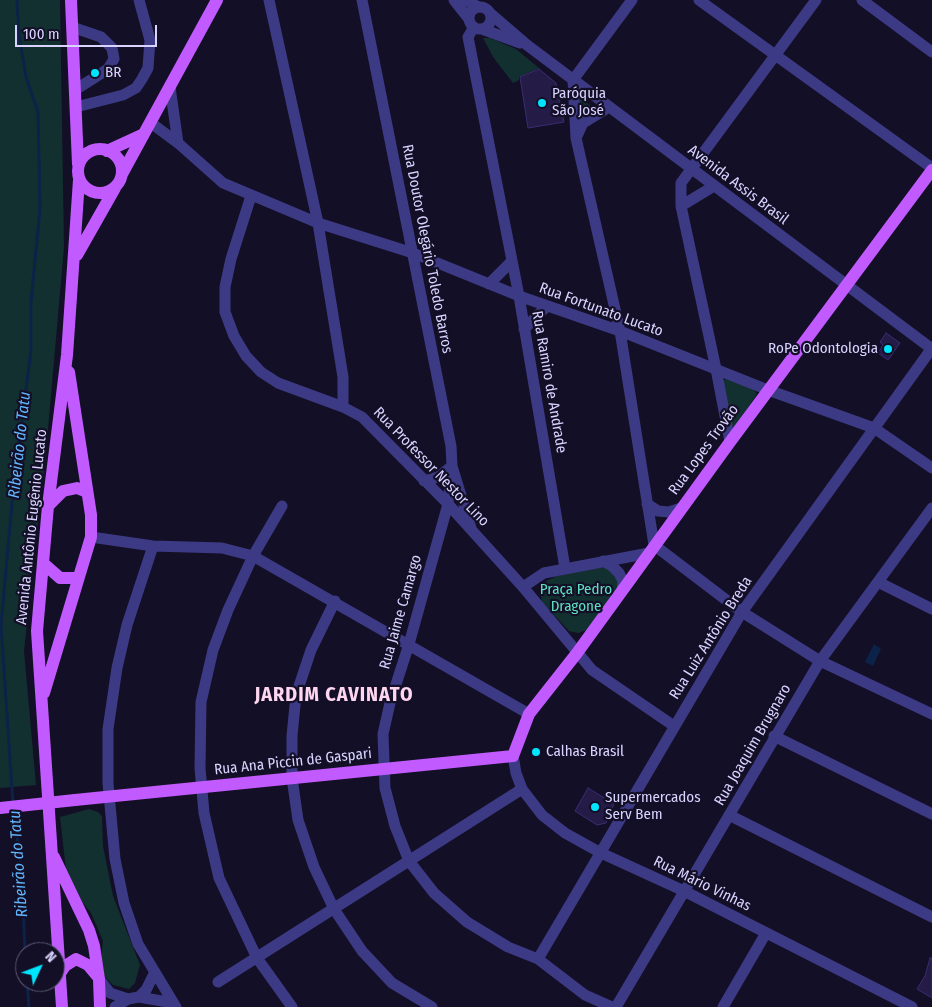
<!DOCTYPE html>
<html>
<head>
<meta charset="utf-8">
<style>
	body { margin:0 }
	#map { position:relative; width:932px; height:1007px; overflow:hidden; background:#130f26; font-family:"Fira Sans Condensed",sans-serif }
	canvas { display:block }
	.north { position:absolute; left:15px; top:942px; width:50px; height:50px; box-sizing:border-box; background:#130f26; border:1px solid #625e7d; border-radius:50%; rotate:47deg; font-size:14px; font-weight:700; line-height:20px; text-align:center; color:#d9d4ff }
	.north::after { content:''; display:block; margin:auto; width:18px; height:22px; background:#00e5ff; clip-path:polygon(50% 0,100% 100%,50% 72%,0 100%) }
	.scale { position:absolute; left:15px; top:25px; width:142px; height:22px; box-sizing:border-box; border:2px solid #d9d4ff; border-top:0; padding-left:6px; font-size:15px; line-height:18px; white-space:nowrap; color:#d9d4ff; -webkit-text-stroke:4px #130f26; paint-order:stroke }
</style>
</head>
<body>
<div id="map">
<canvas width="932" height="1007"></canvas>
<div class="north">N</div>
<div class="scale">100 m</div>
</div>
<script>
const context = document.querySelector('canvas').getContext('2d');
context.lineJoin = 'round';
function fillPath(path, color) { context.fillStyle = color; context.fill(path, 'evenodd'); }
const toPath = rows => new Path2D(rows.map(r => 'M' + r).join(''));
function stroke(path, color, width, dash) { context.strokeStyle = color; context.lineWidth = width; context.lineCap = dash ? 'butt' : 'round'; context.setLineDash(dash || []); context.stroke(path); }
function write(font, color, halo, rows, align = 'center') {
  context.font = font + ' "Fira Sans Condensed",sans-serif'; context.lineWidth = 4.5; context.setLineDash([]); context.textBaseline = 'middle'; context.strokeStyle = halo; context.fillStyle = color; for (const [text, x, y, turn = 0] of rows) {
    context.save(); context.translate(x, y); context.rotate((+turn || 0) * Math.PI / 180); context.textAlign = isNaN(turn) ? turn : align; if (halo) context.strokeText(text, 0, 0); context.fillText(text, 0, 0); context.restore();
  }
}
fillPath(toPath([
	[0,0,60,0,64,247,46,452,24,651,36,785,0,788],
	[483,38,490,38,516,49,539,68,519,77,519,80,513,83,493,57],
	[575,94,595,109,583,117,580,118],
	[728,378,754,390,757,394,735,427,732,427,722,381],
	[604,567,612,569,620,585,587,630,578,633,569,631,542,602,540,590,546,581,557,576],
	[89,809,98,812,102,816,103,846,113,896,140,965,135,983,129,989,113,985,105,977,101,958,103,941,91,913,83,903,66,870,60,817]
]), '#12302f');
fillPath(toPath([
	[874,644,881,649,873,666,865,662]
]), '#0c2248');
stroke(toPath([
	[13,804,1,625,13,492,31,350,31,302,40,209,38,112,26,77,19,35,17,0],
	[14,810,22,879,25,952],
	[27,982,29,1007]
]), '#0c2248', 3);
const building = toPath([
	[539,69,556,83,564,122,528,128,520,77,539,69],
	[886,333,900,343,888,360,878,353,883,345,880,342,886,333],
	[588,788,614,804,606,823,597,825,575,811,588,788],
	[930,958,932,958,932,998,917,989,925,976,930,958]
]);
fillPath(building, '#241b47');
stroke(building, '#3b2d73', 1);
stroke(toPath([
	[269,0,318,223,343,377,343,407],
	[362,0,451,446,452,466,448,504,409,644,390,703,383,734,385,788,395,826,409,861,434,893,467,922,508,947,538,959,585,995,612,1007],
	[454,0,469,19],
	[467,0,478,7],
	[632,0,573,80,576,138,620,331,654,545,742,612,820,661,932,714],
	[699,0,932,168],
	[862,0,932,52],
	'469 18a11 11 0 1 1 22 0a11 11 0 1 1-22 0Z',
	[491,14,527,45,932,349],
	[72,27,101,37,112,48,114,59,108,69,75,90],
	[474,27,468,37,519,296,565,568],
	[482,29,520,43],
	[170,87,178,143],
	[76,107,123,95,136,88,142,79,148,68,150,40,139,0],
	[151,123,178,143,223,183,318,223,413,253,519,296,620,331,768,390,874,428,932,468],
	[577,136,583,123,609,107],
	[251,196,231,259,225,287,225,312,234,336,246,356,261,372,278,383,343,407,362,417,448,504,523,587,592,670,674,726],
	[681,206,714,186],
	[489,284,511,262],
	[524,329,547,306],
	[730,442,716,369,681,206,681,183,816,0],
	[424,481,438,477,452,466,471,528],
	[647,504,658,511,669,512,681,508],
	[282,506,253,556,228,610,213,650,201,702,200,768,204,813,219,878,257,958,292,1007],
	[91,537,153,546,222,548,253,556,529,714],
	[153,546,127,625,117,668,108,729,108,783,115,859,124,903,138,944,176,1007],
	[603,561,612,566,619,573,623,581,622,591],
	[878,582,932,609],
	[523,587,544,573,649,553],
	[335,601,311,650,296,695,292,736,292,778,298,820,314,867,334,909,362,951,392,983,432,1007],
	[774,736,932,814],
	[513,756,516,773,522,789,542,815,565,833,601,853,684,891,912,1007],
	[729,815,932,917],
	[538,959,742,612,932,348],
	[99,979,110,993,128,999],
	[218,982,522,789],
	[139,997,146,990,154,974],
	[115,1007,128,999,139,997,173,1003],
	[616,1007,820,661,932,508],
	[723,1007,766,933]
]), '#3d3a85', 11);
stroke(toPath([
	[71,0,78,164],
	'78 171a22 22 0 1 1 44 0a22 22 0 1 1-44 0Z',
	[107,151,144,134],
	[122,174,217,0],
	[77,255,115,188],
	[48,506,63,491,77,488,87,492],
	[43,563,60,578,77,578],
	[44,693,91,537,91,515,69,372],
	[75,800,513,756,529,714,577,653,730,442,932,170],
	[54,857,89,930,94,946,99,979,100,1007],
	[59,975,65,966,76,959,88,965,98,977],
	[62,1007,37,631,48,506,67,355,79,180]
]), '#c25bff', 12);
stroke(toPath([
	[0,808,75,800]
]), '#c25bff', 12);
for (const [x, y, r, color] of [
	[95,73,5,"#00e5ff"],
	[542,103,5,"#00e5ff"],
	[888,349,5,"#00e5ff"],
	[536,752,5,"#00e5ff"],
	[595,807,5,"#00e5ff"]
]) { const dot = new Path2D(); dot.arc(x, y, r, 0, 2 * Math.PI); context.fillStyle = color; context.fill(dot); stroke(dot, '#130f26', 2); }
write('15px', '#d9d4ff', '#130f26', [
	["BR",105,73],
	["Paróquia",552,94],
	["São José",552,111],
	["RoPe Odontologia",878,349,"right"],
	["Calhas Brasil",546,752],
	["Supermercados",605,798],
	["Serv Bem",605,815]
], 'left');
write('15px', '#d9d4ff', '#130f26', [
	["Avenida Assis Brasil",738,185,37],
	["Rua Doutor Olegário Toledo Barros",427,249,79],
	["Rua Fortunato Lucato",601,310,20],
	["Rua Ramiro de Andrade",549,382,80],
	["Rua Lopes Trovão",704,450,-54],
	["Rua Professor Nestor Lino",431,467,46],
	["Avenida Antônio Eugênio Lucato",32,527,-84],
	["Rua Jaime Camargo",401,612,-74],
	["Rua Luiz Antônio Breda",711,638,-58],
	["Rua Joaquim Brugnaro",753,745,-60],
	["Rua Ana Piccin de Gaspari",293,762,-6],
	["Rua Mário Vinhas",702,884,26]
]);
write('15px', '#5fe0c0', '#130f26', [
	["Praça Pedro",576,590],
	["Dragone",576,607]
]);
write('italic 16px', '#62b6ff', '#130f26', [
	["Ribeirão do Tatu",20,445,-84],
	["Ribeirão do Tatu",19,864,-94]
]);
context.letterSpacing = '1px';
write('bold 20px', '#ffd6f0', '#130f26', [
	["JARDIM CAVINATO",334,695]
]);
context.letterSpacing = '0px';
</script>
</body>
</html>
